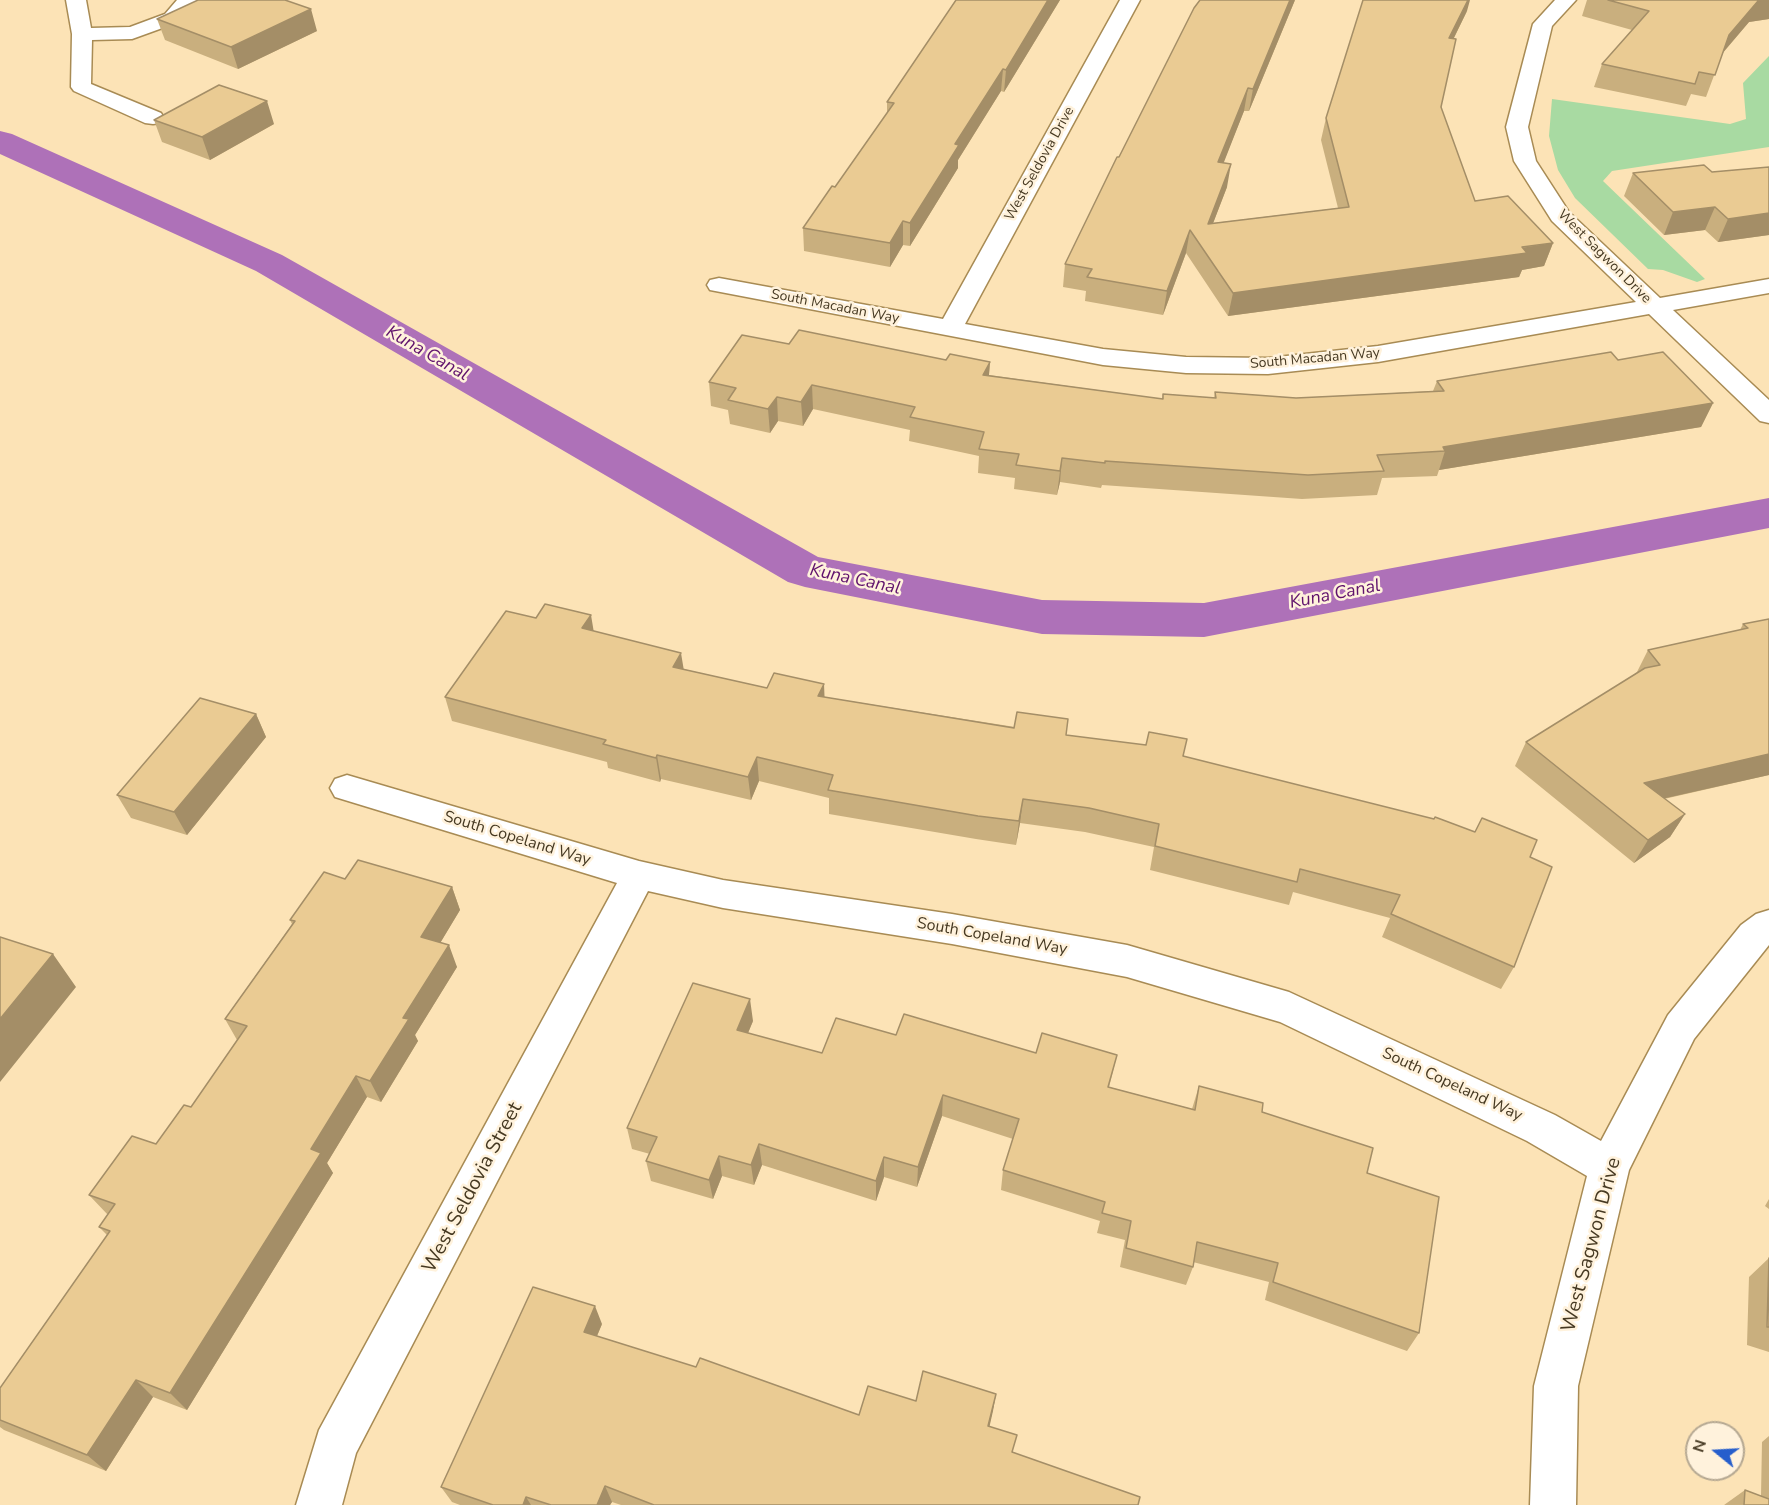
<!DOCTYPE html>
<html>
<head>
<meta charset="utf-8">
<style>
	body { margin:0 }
	#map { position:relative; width:1769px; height:1505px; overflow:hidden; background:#fce3b6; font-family:"Nunito Sans",sans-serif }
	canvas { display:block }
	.north { position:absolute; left:1685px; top:1421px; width:60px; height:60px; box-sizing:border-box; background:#fff2dc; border:2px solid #b5a892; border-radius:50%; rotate:288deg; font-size:16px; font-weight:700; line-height:24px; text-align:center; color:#463922 }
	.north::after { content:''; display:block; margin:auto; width:21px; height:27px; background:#265ecc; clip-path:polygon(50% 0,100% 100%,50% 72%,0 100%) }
</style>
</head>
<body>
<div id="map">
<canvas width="1769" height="1505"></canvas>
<div class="north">N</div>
</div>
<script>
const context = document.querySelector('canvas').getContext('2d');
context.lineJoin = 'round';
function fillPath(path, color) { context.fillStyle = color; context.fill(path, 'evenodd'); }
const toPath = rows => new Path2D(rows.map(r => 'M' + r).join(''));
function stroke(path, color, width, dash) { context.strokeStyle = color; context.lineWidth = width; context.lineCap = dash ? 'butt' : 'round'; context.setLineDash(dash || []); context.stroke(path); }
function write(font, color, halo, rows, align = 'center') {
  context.font = font + ' "Nunito Sans",sans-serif'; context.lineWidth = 5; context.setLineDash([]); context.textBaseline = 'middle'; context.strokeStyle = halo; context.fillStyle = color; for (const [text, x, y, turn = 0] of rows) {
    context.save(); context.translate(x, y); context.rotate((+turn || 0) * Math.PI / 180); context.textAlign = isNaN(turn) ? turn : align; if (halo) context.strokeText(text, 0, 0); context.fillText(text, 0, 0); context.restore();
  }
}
fillPath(toPath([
	[1769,56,1769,147,1612,171,1603,181,1705,279,1697,282,1663,270,1648,269,1575,198,1558,170,1549,136,1552,99,1730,124,1746,119,1743,83]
]), '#a8daa2');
fillPath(toPath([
	[0,131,12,134,282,255,818,557,1042,600,1204,603,1769,498,1769,528,1204,637,1042,634,805,587,788,582,256,271,0,154,0,131]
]), '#ae71b8');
const minor = toPath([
	[66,0,86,0,91,28,130,27,165,14,177,0,197,0,179,22,132,39,92,40,91,84,161,113,164,118,161,123,153,124,145,123,74,91,71,87,72,34,66,0],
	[1120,0,1140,0,965,324,1103,349,1186,357,1268,358,1378,346,1636,302,1552,221,1514,161,1506,127,1533,24,1555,0,1576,0,1552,26,1528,127,1536,161,1569,212,1660,298,1769,279,1769,293,1673,310,1769,400,1769,423,1760,421,1649,314,1378,362,1268,374,1186,373,1103,365,710,290,707,285,710,280,719,278,943,319,1120,0],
	[347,775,639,861,723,880,952,914,1127,945,1289,992,1555,1115,1601,1141,1668,1015,1741,925,1756,914,1769,910,1769,945,1694,1039,1629,1170,1578,1386,1576,1505,1530,1505,1534,1386,1587,1176,1527,1141,1280,1022,1127,977,952,944,723,908,648,891,356,1453,342,1505,296,1505,319,1430,617,883,335,797,330,788,335,779,347,775]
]);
stroke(minor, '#a88b54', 3);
fillPath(minor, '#fff');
fillPath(toPath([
	[956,0,1060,0,1004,92,1001,91,958,160,958,168,910,246,903,245,890,267,804,251,803,228,835,187,887,113,887,102],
	[1295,0,1249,111,1244,111,1223,163,1227,187,1213,223,1338,208,1321,140,1326,118,1467,11,1454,38,1441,107,1475,201,1553,243,1544,266,1522,270,1519,277,1228,316,1186,253,1163,315,1085,301,1086,291,1063,287,1065,264,1119,157],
	[1587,0,1769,0,1769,19,1749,22,1722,54,1706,97,1691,94,1686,106,1594,87,1602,64,1632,30,1582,16],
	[157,19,317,31,238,69,165,40],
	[154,120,274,124,210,160,162,142],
	[1769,167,1769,235,1718,242,1705,230,1664,235,1624,196,1633,173,1712,172],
	[789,344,946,360,990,362,989,375,1162,399,1163,394,1214,398,1215,392,1296,398,1433,391,1437,381,1618,360,1713,403,1701,427,1439,470,1437,476,1382,478,1377,495,1302,499,1102,485,1101,488,1060,482,1057,495,1014,489,1015,478,978,473,979,456,909,441,910,430,813,409,803,426,778,421,770,433,730,424,728,410,711,406,709,382],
	[1769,619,1769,775,1664,799,1685,814,1670,837,1634,863,1515,766,1526,742,1636,674,1648,650,1740,630,1743,624],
	[594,631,683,669,767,688,1066,735,1183,756,1475,832,1482,818,1530,857,1514,967,1501,989,1382,937,1390,918,1293,892,1289,905,1150,870,1154,847,1085,832,1020,823,1016,845,976,839,829,814,829,798,759,781,751,800,661,779,660,782,608,768,607,762,452,721,445,697],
	[256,714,266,737,187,835,131,818,117,795],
	[345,879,452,887,460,910,440,943,457,967,415,1035,418,1041,381,1102,367,1097,327,1163,333,1173,187,1410,153,1397,106,1471,4,1430,0,1427,0,1388,107,1235,99,1227,108,1215,89,1195,156,1144,191,1107,237,1040,225,1019,292,924,290,920],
	[753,1021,748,1033,822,1053,896,1035,1036,1053,1117,1055,1109,1087,1192,1109,1199,1086,1262,1112,1367,1173,1419,1333,1407,1351,1265,1300,1269,1282,1193,1262,1193,1267,1186,1285,1120,1267,1125,1240,1097,1233,1100,1221,1001,1190,1003,1170,1013,1139,942,1116,917,1187,884,1177,876,1201,762,1165,754,1185,722,1176,713,1199,651,1181,646,1161,650,1154,632,1149,627,1128],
	[1769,1199,1769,1209,1765,1206],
	[1769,1258,1769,1352,1747,1345,1749,1277],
	[602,1324,597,1336,696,1367,859,1415,916,1401,996,1394,989,1427,1013,1452,1138,1505,621,1505,612,1502,610,1505,460,1505,452,1502,441,1487],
	[1769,1436,1769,1505,1724,1505,1745,1490,1761,1496,1762,1442]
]), '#c9af7e');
fillPath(toPath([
	[1048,0,1060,0,1004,92,1006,70],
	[1290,0,1295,0,1249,111,1253,89],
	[1468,0,1470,0,1467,11,1443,60,1449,38],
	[1763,0,1769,0,1769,19,1749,22,1720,56,1729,35,1758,1],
	[311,9,317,31,238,69,231,47],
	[1003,69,1001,91,958,160,958,168,910,246,910,223,955,144],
	[1248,88,1244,111,1215,185,1218,162],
	[267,101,274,124,210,160,202,137],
	[1231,164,1227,187,1204,247,1208,224],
	[1715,207,1705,230,1664,235,1673,212],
	[1769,213,1769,235,1718,242,1728,219],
	[903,221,903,245,890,267,890,243],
	[1190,230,1186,253,1163,315,1167,291],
	[1553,243,1544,266,1522,270,1519,277,1228,316,1233,293],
	[990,362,988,386,983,375],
	[812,385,813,409,803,426,801,402],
	[777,397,778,421,770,433,768,409],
	[1713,403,1701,427,1439,470,1445,451,1443,447],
	[1062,458,1060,482,1057,495,1060,471],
	[591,615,595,639,582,628],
	[681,653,685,677,673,667],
	[824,684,825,708,818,696],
	[256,714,266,737,187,835,174,812],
	[1769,754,1769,775,1630,806,1644,783],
	[657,755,661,779,660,782,656,758],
	[757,757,759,781,751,800,748,777],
	[1023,799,1020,823,1016,845,1019,821],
	[1685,814,1670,837,1634,863,1648,840],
	[452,887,460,910,430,960,421,937],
	[449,945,457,967,415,1035,418,1041,381,1102,370,1081,403,1018],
	[53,954,76,987,0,1082,0,1019],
	[750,999,753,1021,740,1052,737,1030],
	[356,1076,367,1097,327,1163,333,1173,187,1410,170,1393,311,1149],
	[943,1095,942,1116,917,1187,918,1167],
	[759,1144,762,1165,754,1185,751,1165],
	[719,1156,722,1176,713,1199,709,1180],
	[884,1157,884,1177,876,1201,876,1181],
	[595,1306,602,1324,591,1350,584,1332],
	[136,1380,153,1397,106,1471,87,1455],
	[996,1394,993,1411,986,1442,988,1426],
	[605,1486,612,1502,610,1505,597,1505],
	[526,1497,531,1505,523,1505]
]), '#a48e67');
const building = toPath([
	[198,0,285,0,311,9,231,47,157,19,198,0],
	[956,0,1048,0,1006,70,1003,69,955,144,959,145,910,223,903,221,890,243,803,228,832,186,835,187,894,103,887,102,956,0],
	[1200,0,1290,0,1253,89,1248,88,1218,162,1231,164,1208,224,1349,207,1326,118,1363,0,1468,0,1449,38,1456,39,1441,107,1475,201,1508,196,1553,243,1522,247,1527,253,1233,293,1190,230,1167,291,1087,277,1092,269,1065,264,1117,157,1119,157,1194,8,1200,0],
	[1608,0,1763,0,1758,1,1729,35,1715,75,1699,72,1695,84,1602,64,1649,11,1608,0],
	[219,85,267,101,202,137,154,120,219,85],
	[1704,165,1712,172,1769,167,1769,213,1728,219,1715,207,1673,212,1633,173,1704,165],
	[799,330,946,360,950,354,990,362,983,375,1163,399,1163,394,1216,398,1215,392,1296,398,1444,391,1437,381,1611,352,1618,360,1663,352,1713,403,1443,447,1445,451,1377,455,1384,471,1308,475,1105,461,1105,463,1062,458,1060,471,1016,465,1019,454,979,449,984,432,910,417,915,407,812,385,801,402,777,397,768,409,728,400,736,388,709,382,742,335,789,344,799,330],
	[545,604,591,615,582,628,681,653,673,667,767,688,774,673,824,684,818,696,1014,728,1017,712,1068,719,1066,735,1146,745,1149,732,1187,739,1183,756,1434,819,1435,817,1475,832,1482,818,1537,840,1530,857,1552,867,1514,967,1391,914,1400,895,1300,869,1297,882,1155,846,1159,824,1089,808,1023,799,1019,821,978,816,828,790,833,775,757,757,748,777,657,755,656,758,603,744,606,740,445,697,506,611,536,618,545,604],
	[1769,619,1769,754,1644,783,1685,814,1648,840,1526,742,1645,668,1660,665,1648,650,1748,628,1743,624,1769,619],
	[200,698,256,714,174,812,117,795,200,698],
	[358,860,452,887,421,937,449,945,403,1018,409,1019,370,1081,356,1076,311,1149,321,1153,170,1393,136,1380,87,1455,0,1420,0,1388,110,1231,99,1227,115,1204,89,1195,132,1136,156,1144,184,1105,191,1107,247,1026,225,1019,295,921,290,920,324,872,345,879,358,860],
	[0,937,53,954,0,1019,0,937],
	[693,983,750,999,737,1030,822,1053,836,1018,896,1035,904,1014,1036,1053,1042,1033,1117,1055,1108,1087,1195,1110,1199,1086,1263,1103,1262,1112,1373,1148,1367,1173,1439,1197,1419,1333,1273,1282,1278,1263,1197,1242,1193,1267,1126,1248,1131,1221,1102,1213,1105,1202,1003,1170,1019,1119,943,1095,918,1167,884,1157,876,1181,759,1144,751,1165,719,1156,709,1180,646,1161,657,1137,627,1128,693,983],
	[1769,1258,1769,1327,1767,1327,1769,1258],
	[533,1287,595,1306,584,1332,696,1367,700,1358,859,1415,868,1386,916,1401,923,1371,996,1394,988,1426,1017,1435,1012,1452,1140,1497,1138,1505,654,1505,605,1486,597,1505,551,1505,526,1497,523,1505,493,1505,441,1487,533,1287],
	[1745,1490,1769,1499,1769,1505,1744,1505,1745,1490]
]);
fillPath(building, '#eacb93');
stroke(building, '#a48e67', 1.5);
write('14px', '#463922', '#fff2dc', [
	["West Seldovia Drive",1040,164,-61],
	["West Sagwon Drive",1604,257,45],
	["South Macadan Way",835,307,11],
	["South Macadan Way",1315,359,-5]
]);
write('16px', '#463922', '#fff2dc', [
	["South Copeland Way",517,839,17],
	["South Copeland Way",992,937,10],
	["South Copeland Way",1452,1085,25]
]);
write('italic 18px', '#60126c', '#fff2dc', [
	["Kuna Canal",427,354,30],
	["Kuna Canal",855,580,12],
	["Kuna Canal",1335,595,-11]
]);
write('20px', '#463922', '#fff2dc', [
	["West Seldovia Street",473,1188,-62],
	["West Sagwon Drive",1592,1245,-75]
]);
</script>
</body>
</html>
